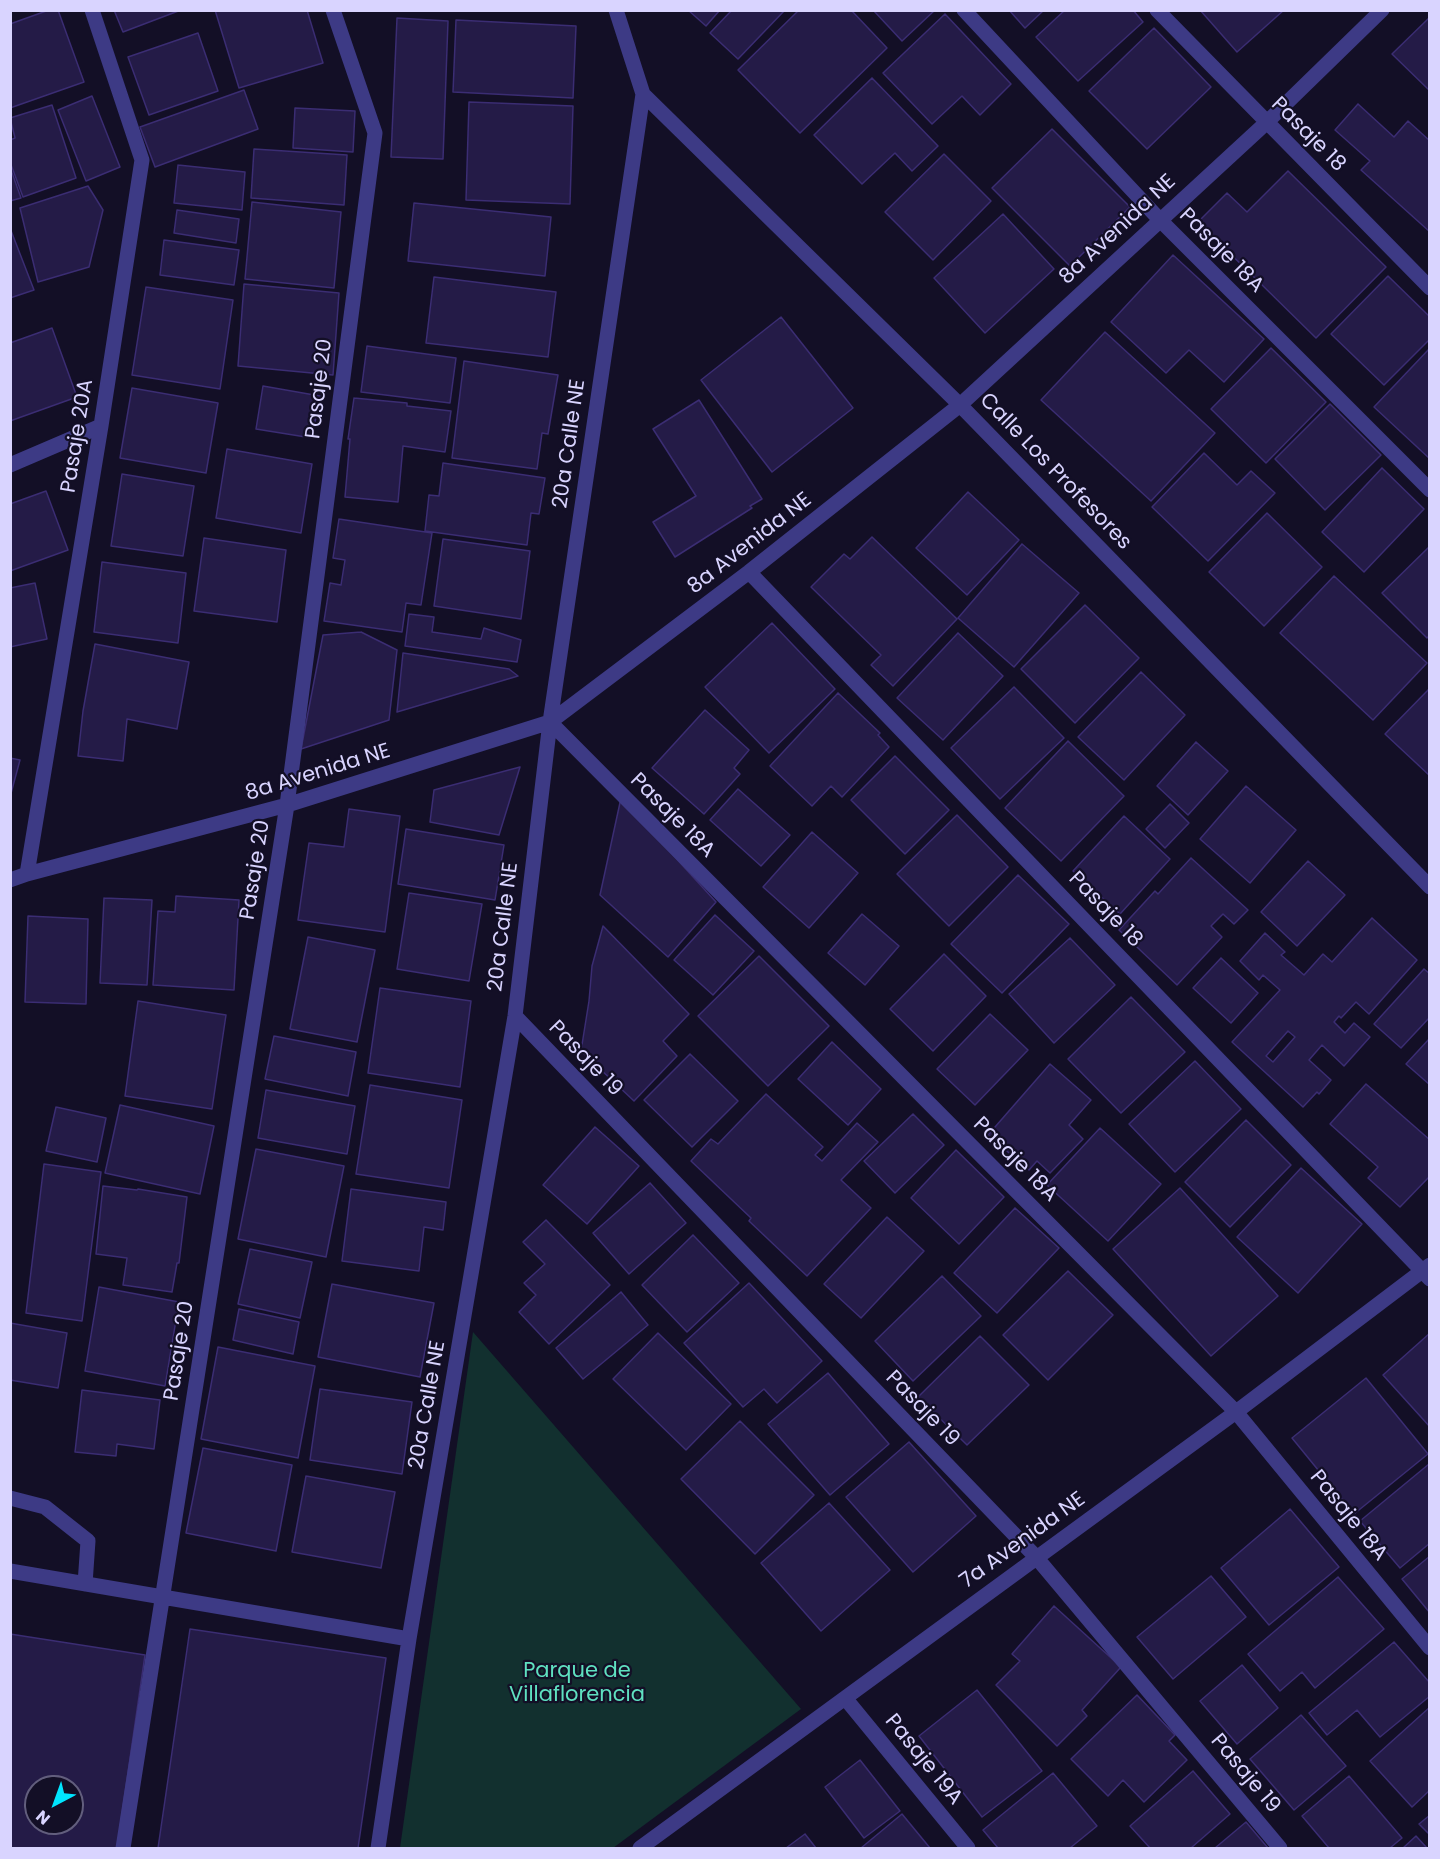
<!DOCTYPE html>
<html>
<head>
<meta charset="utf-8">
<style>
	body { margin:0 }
	#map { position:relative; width:1440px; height:1859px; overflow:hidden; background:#130f26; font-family:Poppins,sans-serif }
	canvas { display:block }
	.frame { position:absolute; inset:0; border:12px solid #d9d4ff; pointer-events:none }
	.north { position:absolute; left:24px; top:1775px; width:60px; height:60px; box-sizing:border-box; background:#130f26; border:2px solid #625e7d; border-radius:50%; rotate:221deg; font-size:16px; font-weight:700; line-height:24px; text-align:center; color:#d9d4ff }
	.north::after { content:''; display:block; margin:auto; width:21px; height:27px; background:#00e5ff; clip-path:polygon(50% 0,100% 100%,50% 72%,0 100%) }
</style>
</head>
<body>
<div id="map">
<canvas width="1440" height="1859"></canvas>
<div class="frame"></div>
<div class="north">N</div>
</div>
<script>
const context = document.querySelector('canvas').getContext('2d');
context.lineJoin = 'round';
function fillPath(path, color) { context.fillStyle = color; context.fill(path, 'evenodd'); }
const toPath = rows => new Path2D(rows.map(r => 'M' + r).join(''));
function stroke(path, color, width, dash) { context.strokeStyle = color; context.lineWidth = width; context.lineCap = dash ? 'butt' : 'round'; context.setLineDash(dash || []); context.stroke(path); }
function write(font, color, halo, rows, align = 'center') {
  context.font = font + ' Poppins,sans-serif'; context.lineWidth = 4.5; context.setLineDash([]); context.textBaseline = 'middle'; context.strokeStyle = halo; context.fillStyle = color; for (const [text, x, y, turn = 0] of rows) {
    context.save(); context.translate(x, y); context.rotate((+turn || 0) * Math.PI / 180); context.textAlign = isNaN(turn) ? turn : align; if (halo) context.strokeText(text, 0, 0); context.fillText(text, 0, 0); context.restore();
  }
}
fillPath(toPath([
	[473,1332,801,1709,613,1848,400,1848]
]), '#12302f');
const building = toPath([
	[49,10,58,10,84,82,10,108,10,24,49,10],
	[114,10,181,10,123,32,114,10],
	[215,10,307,10,323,63,239,88,215,10],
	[688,10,720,10,706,26,688,10],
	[732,10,785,10,738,59,710,33,732,10],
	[799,10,851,10,887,48,800,133,738,70,799,10],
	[873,10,935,10,902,41,873,10],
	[1009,10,1044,10,1025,28,1009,10],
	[1065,10,1133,10,1143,22,1078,81,1036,37,1065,10],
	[1200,10,1284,10,1237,52,1200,10],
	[945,14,1011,84,980,115,962,96,932,124,883,73,945,14],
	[1430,17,1430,91,1392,54,1430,17],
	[397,18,448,21,443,159,391,157,397,18],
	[456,20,576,26,573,98,453,92,456,20],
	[1154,28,1211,87,1147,149,1089,91,1154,28],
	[198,33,218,91,149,115,128,57,198,33],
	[872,78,938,146,912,171,895,153,862,184,814,135,872,78],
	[244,90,258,129,155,167,140,127,244,90],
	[92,96,120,167,86,181,58,110,92,96],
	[469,102,573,106,570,204,466,200,469,102],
	[1358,104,1394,137,1408,121,1430,141,1430,232,1361,170,1370,161,1335,130,1358,104],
	[52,105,76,178,23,197,10,162,10,140,15,138,10,118,52,105],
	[295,108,355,111,353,152,293,148,295,108],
	[1052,129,1130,207,1070,266,992,188,1052,129],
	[254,149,347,155,344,205,251,198,254,149],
	[944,154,991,201,933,260,885,212,944,154],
	[178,165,245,172,242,210,174,203,178,165],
	[10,167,21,198,10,201,10,167],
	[1288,171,1386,267,1316,338,1198,222,1227,193,1247,212,1288,171],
	[88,186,103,210,89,267,38,282,20,208,88,186],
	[252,202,341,212,334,288,245,279,252,202],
	[414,203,551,217,545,276,408,261,414,203],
	[177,210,239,219,236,243,174,233,177,210],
	[1003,214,1054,269,985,333,934,278,1003,214],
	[10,228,34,290,10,298,10,228],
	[164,240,239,250,234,285,160,275,164,240],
	[1173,255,1264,339,1224,382,1189,350,1166,373,1111,322,1173,255],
	[1388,276,1430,317,1430,339,1384,385,1331,334,1388,276],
	[434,277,556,292,548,357,426,343,434,277],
	[244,284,339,293,333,375,238,366,244,284],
	[146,287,233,300,220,389,132,375,146,287],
	[781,317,853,408,772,472,701,380,781,317],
	[52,328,77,397,10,421,10,343,52,328],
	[1105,332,1215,433,1151,501,1041,400,1105,332],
	[367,346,456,358,450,403,361,392,367,346],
	[1271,348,1326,402,1266,463,1211,409,1271,348],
	[1430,348,1430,459,1374,407,1430,348],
	[464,361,558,375,548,434,542,433,537,469,452,458,464,361],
	[263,386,320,396,312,438,256,429,263,386],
	[132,388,218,403,206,473,120,458,132,388],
	[354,398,407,403,407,406,451,411,445,452,403,446,398,502,345,497,350,439,348,439,354,398],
	[699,400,762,499,750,506,752,508,675,557,653,522,696,496,653,429,699,400],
	[1330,404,1381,455,1325,510,1275,459,1330,404],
	[227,449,312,464,301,533,216,518,227,449],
	[1204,453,1237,485,1251,471,1275,493,1208,561,1152,507,1204,453],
	[443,463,545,478,539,514,531,513,527,545,425,531,429,495,439,496,443,463],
	[1382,468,1424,509,1364,572,1322,532,1382,468],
	[122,474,194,486,183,556,111,546,122,474],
	[46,491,68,550,10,571,10,504,46,491],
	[968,492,1019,540,967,595,916,548,968,492],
	[1267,513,1322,567,1264,626,1209,572,1267,513],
	[339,519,432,533,421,605,406,603,402,632,324,621,330,583,341,585,345,560,333,558,339,519],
	[872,537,957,619,893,686,871,665,881,655,811,587,844,554,850,559,872,537],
	[204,538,286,550,277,622,194,611,204,538],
	[443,539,530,551,521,619,434,606,443,539],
	[1022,544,1079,593,1014,667,958,618,1022,544],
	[1430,546,1430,635,1427,638,1382,593,1430,546],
	[102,562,186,573,178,643,94,632,102,562],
	[1334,576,1427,663,1373,720,1280,633,1334,576],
	[35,583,47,639,10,647,10,588,35,583],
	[1085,605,1139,658,1075,723,1021,669,1085,605],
	[409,614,434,617,432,632,481,639,484,628,521,640,517,662,405,646,409,614],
	[772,623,835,689,769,753,705,687,772,623],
	[361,632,397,650,389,720,301,749,323,635,361,632],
	[958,633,1003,676,943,740,897,698,958,633],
	[95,644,189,662,177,729,127,719,123,761,78,756,83,711,95,644],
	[403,653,509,669,518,676,397,712,403,653],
	[1141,672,1185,715,1124,780,1078,737,1141,672],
	[1014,687,1064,738,1000,799,951,748,1014,687],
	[1430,688,1430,776,1385,734,1430,688],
	[838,693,880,733,878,735,889,747,842,797,831,786,812,806,770,766,838,693],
	[705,710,749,750,734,768,740,774,704,814,652,768,705,710],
	[1068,741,1124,796,1061,861,1005,808,1068,741],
	[1196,742,1228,771,1188,815,1157,786,1196,742],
	[895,756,949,810,905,854,851,800,895,756],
	[10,758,20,760,10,797,10,758],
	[520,767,499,835,430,822,434,790,520,767],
	[1246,786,1296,830,1250,883,1200,839,1246,786],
	[738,789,790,835,761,866,710,820,738,789],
	[621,798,716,902,668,957,600,895,621,798],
	[1170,804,1189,823,1165,848,1146,829,1170,804],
	[349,809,400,816,385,932,298,920,309,843,344,847,349,809],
	[957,815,1008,867,949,926,897,874,957,815],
	[1124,816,1170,859,1120,914,1073,871,1124,816],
	[406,829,504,845,495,900,398,884,406,829],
	[812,832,858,873,809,928,763,887,812,832],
	[1191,858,1248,910,1234,924,1223,914,1211,926,1222,937,1177,985,1119,930,1155,891,1158,894,1191,858],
	[1308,861,1345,895,1297,946,1261,912,1308,861],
	[1018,875,1069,924,1002,993,951,944,1018,875],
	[409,893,482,904,469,981,397,969,409,893],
	[176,896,239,900,234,990,153,985,158,911,175,912,176,896],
	[104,898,152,900,147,985,100,983,104,898],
	[862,914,899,946,865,985,828,953,862,914],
	[715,915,754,951,713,995,674,960,715,915],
	[28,916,88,919,86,1004,25,1002,28,916],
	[1372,918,1417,960,1369,1014,1356,1002,1341,1018,1339,1016,1334,1022,1345,1033,1354,1023,1370,1037,1344,1066,1322,1045,1309,1060,1331,1080,1319,1094,1317,1092,1303,1107,1232,1042,1280,990,1263,975,1259,980,1240,961,1265,933,1285,952,1281,955,1304,975,1323,954,1332,962,1372,918],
	[1288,1031,1295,1037,1273,1062,1266,1056,1288,1031],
	[603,926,689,1014,663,1041,677,1056,634,1101,581,1051,589,1001,592,966,603,926],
	[308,937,375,950,357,1042,290,1029,308,937],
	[1070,938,1115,985,1054,1043,1009,994,1070,938],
	[944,954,986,996,933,1051,890,1009,944,954],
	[759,956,829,1026,768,1086,698,1016,759,956],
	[1221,958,1258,993,1231,1023,1193,988,1221,958],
	[1424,969,1430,974,1430,1017,1401,1048,1374,1024,1424,969],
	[380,988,471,1001,460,1087,368,1073,380,988],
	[1131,997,1185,1052,1121,1113,1068,1059,1131,997],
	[138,1001,226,1015,212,1109,125,1096,138,1001],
	[990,1014,1028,1050,975,1105,937,1069,990,1014],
	[274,1036,356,1052,348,1096,265,1079,274,1036],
	[1430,1038,1430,1085,1406,1064,1430,1038],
	[832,1042,881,1089,848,1125,798,1079,832,1042],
	[690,1054,738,1101,692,1147,644,1100,690,1054],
	[1195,1061,1241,1109,1175,1172,1129,1124,1195,1061],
	[1050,1064,1091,1100,1069,1125,1083,1139,1050,1173,1037,1161,1029,1170,988,1135,1050,1064],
	[1366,1084,1430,1140,1430,1176,1400,1207,1368,1178,1378,1167,1330,1124,1366,1084],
	[370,1085,462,1100,449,1188,356,1174,370,1085],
	[266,1090,355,1106,347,1154,258,1138,266,1090],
	[766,1094,823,1147,815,1155,822,1161,857,1123,878,1142,841,1180,871,1208,807,1276,749,1221,751,1218,691,1161,711,1139,718,1144,766,1094],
	[120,1105,214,1126,200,1194,105,1173,120,1105],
	[56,1107,106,1118,97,1162,46,1151,56,1107],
	[913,1114,944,1145,895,1193,864,1161,913,1114],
	[1246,1120,1291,1165,1230,1227,1185,1182,1246,1120],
	[595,1127,639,1166,587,1224,543,1185,595,1127],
	[1100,1128,1161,1184,1108,1241,1047,1185,1100,1128],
	[256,1149,344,1166,326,1257,238,1239,256,1149],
	[956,1150,1004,1197,959,1244,911,1198,956,1150],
	[44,1164,101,1172,82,1321,26,1313,44,1164],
	[1301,1168,1362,1224,1298,1293,1237,1237,1301,1168],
	[650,1183,686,1223,629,1274,593,1233,650,1183],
	[103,1186,137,1190,138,1189,187,1197,179,1263,177,1263,172,1292,123,1285,127,1258,96,1254,103,1186],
	[1180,1188,1278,1296,1211,1356,1113,1249,1180,1188],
	[351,1189,446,1202,443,1230,424,1227,419,1271,342,1261,351,1189],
	[1015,1208,1059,1248,997,1313,954,1273,1015,1208],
	[887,1217,924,1251,861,1318,824,1284,887,1217],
	[546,1220,610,1285,549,1344,519,1312,536,1295,524,1283,545,1264,523,1242,546,1220],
	[693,1235,739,1283,687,1332,642,1285,693,1235],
	[250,1249,312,1262,300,1318,238,1304,250,1249],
	[1068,1271,1113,1315,1048,1380,1003,1335,1068,1271],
	[942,1276,981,1316,913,1381,875,1341,942,1276],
	[749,1283,822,1361,777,1403,764,1389,743,1407,684,1343,749,1283],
	[332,1284,434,1303,420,1377,318,1357,332,1284],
	[99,1287,179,1302,165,1386,85,1371,99,1287],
	[621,1292,648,1325,583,1379,556,1348,621,1292],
	[239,1309,299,1322,293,1354,233,1340,239,1309],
	[10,1323,67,1333,58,1388,10,1380,10,1323],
	[658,1333,731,1404,686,1450,613,1379,658,1333],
	[1430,1333,1430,1427,1383,1375,1430,1333],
	[980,1336,1029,1385,967,1445,918,1397,980,1336],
	[218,1347,315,1366,298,1458,201,1439,218,1347],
	[828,1373,889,1444,830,1495,768,1424,828,1373],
	[1366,1378,1428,1454,1354,1514,1292,1438,1366,1378],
	[320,1389,412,1402,402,1474,310,1460,320,1389],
	[82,1390,160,1400,154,1449,117,1444,116,1456,75,1452,82,1390],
	[740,1421,814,1495,755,1554,681,1479,740,1421],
	[909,1442,976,1516,913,1572,846,1497,909,1442],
	[203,1448,292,1465,276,1551,186,1533,203,1448],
	[1429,1464,1430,1543,1400,1568,1360,1521,1429,1464],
	[306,1476,395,1492,381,1568,292,1552,306,1476],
	[829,1503,890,1570,821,1631,761,1563,829,1503],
	[1290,1509,1339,1567,1269,1625,1221,1568,1290,1509],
	[1430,1556,1430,1613,1402,1579,1430,1556],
	[1211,1576,1246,1617,1173,1679,1137,1637,1211,1576],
	[1338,1577,1384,1629,1315,1688,1302,1672,1280,1691,1248,1654,1338,1577],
	[1054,1606,1121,1667,1082,1710,1087,1716,1057,1746,996,1685,1020,1661,1012,1654,1054,1606],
	[190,1629,386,1658,358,1848,158,1848,190,1629],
	[10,1634,145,1655,117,1848,10,1848,10,1634],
	[36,1787,72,1787,72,1823,36,1823,36,1787],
	[1394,1642,1430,1683,1430,1696,1380,1737,1357,1710,1327,1735,1309,1713,1394,1642],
	[1242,1665,1278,1708,1237,1744,1200,1701,1242,1665],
	[977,1690,1042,1771,982,1817,919,1736,977,1690],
	[1137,1695,1175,1735,1169,1741,1187,1760,1144,1802,1123,1780,1108,1796,1071,1759,1137,1695],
	[1430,1707,1430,1790,1412,1807,1370,1761,1430,1707],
	[1301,1715,1346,1766,1294,1810,1250,1759,1301,1715],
	[860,1760,900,1811,864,1838,825,1787,860,1760],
	[1193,1771,1230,1814,1191,1848,1150,1848,1130,1826,1193,1771],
	[1053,1773,1097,1826,1070,1848,998,1848,983,1830,1053,1773],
	[1349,1776,1402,1838,1390,1848,1329,1848,1302,1816,1349,1776],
	[902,1814,930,1848,861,1848,902,1814],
	[1430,1815,1430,1835,1419,1824,1430,1815],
	[1246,1822,1268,1848,1215,1848,1246,1822],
	[805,1834,816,1848,786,1848,805,1834],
	[1416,1836,1427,1848,1403,1848,1416,1836]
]);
fillPath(building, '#241b47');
stroke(building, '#3b2d73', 1.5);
stroke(toPath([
	[964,10,1160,220,1430,490],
	[1157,10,1430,288],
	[643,94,960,405,1430,887],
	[10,465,101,426],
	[749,572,1430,1279],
	[550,722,1236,1412,1430,1648],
	[27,874,101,426,142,160,92,10],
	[10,880,27,874,287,805,550,722,749,572,960,405,1266,123,1382,10],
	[515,1016,1036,1557,1280,1848],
	[10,1498,45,1507,88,1541,85,1584],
	[10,1571,409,1639],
	[845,1698,968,1848],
	[123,1848,287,805,375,133,333,10],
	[378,1848,409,1639,515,1016,550,722,643,94,616,10],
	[640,1848,1236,1412,1430,1265]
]), '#3d3a85', 15);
write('21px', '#d9d4ff', '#130f26', [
	["Pasaje 18",1308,135,45],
	["8a Avenida NE",1118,230,-43],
	["Pasaje 18A",1221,251,45],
	["Pasaje 20",320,389,-83],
	["Pasaje 20A",78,436,-81],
	["20a Calle NE",570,444,-82],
	["Calle Los Profesores",1055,472,46],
	["8a Avenida NE",750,544,-38],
	["8a Avenida NE",318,773,-17],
	["Pasaje 18A",672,816,45],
	["Pasaje 20",256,870,-81],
	["Pasaje 18",1105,910,46],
	["20a Calle NE",504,927,-83],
	["Pasaje 19",585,1059,46],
	["Pasaje 18A",1015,1160,45],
	["Pasaje 20",180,1351,-81],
	["20a Calle NE",428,1405,-80],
	["Pasaje 19",922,1409,46],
	["Pasaje 18A",1348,1516,51],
	["7a Avenida NE",1023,1541,-36],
	["Pasaje 19A",923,1760,51],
	["Pasaje 19",1245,1774,50]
]);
write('21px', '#5fe0c0', '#130f26', [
	["Parque de",577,1672],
	["Villaflorencia",577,1696]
]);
</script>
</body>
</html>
